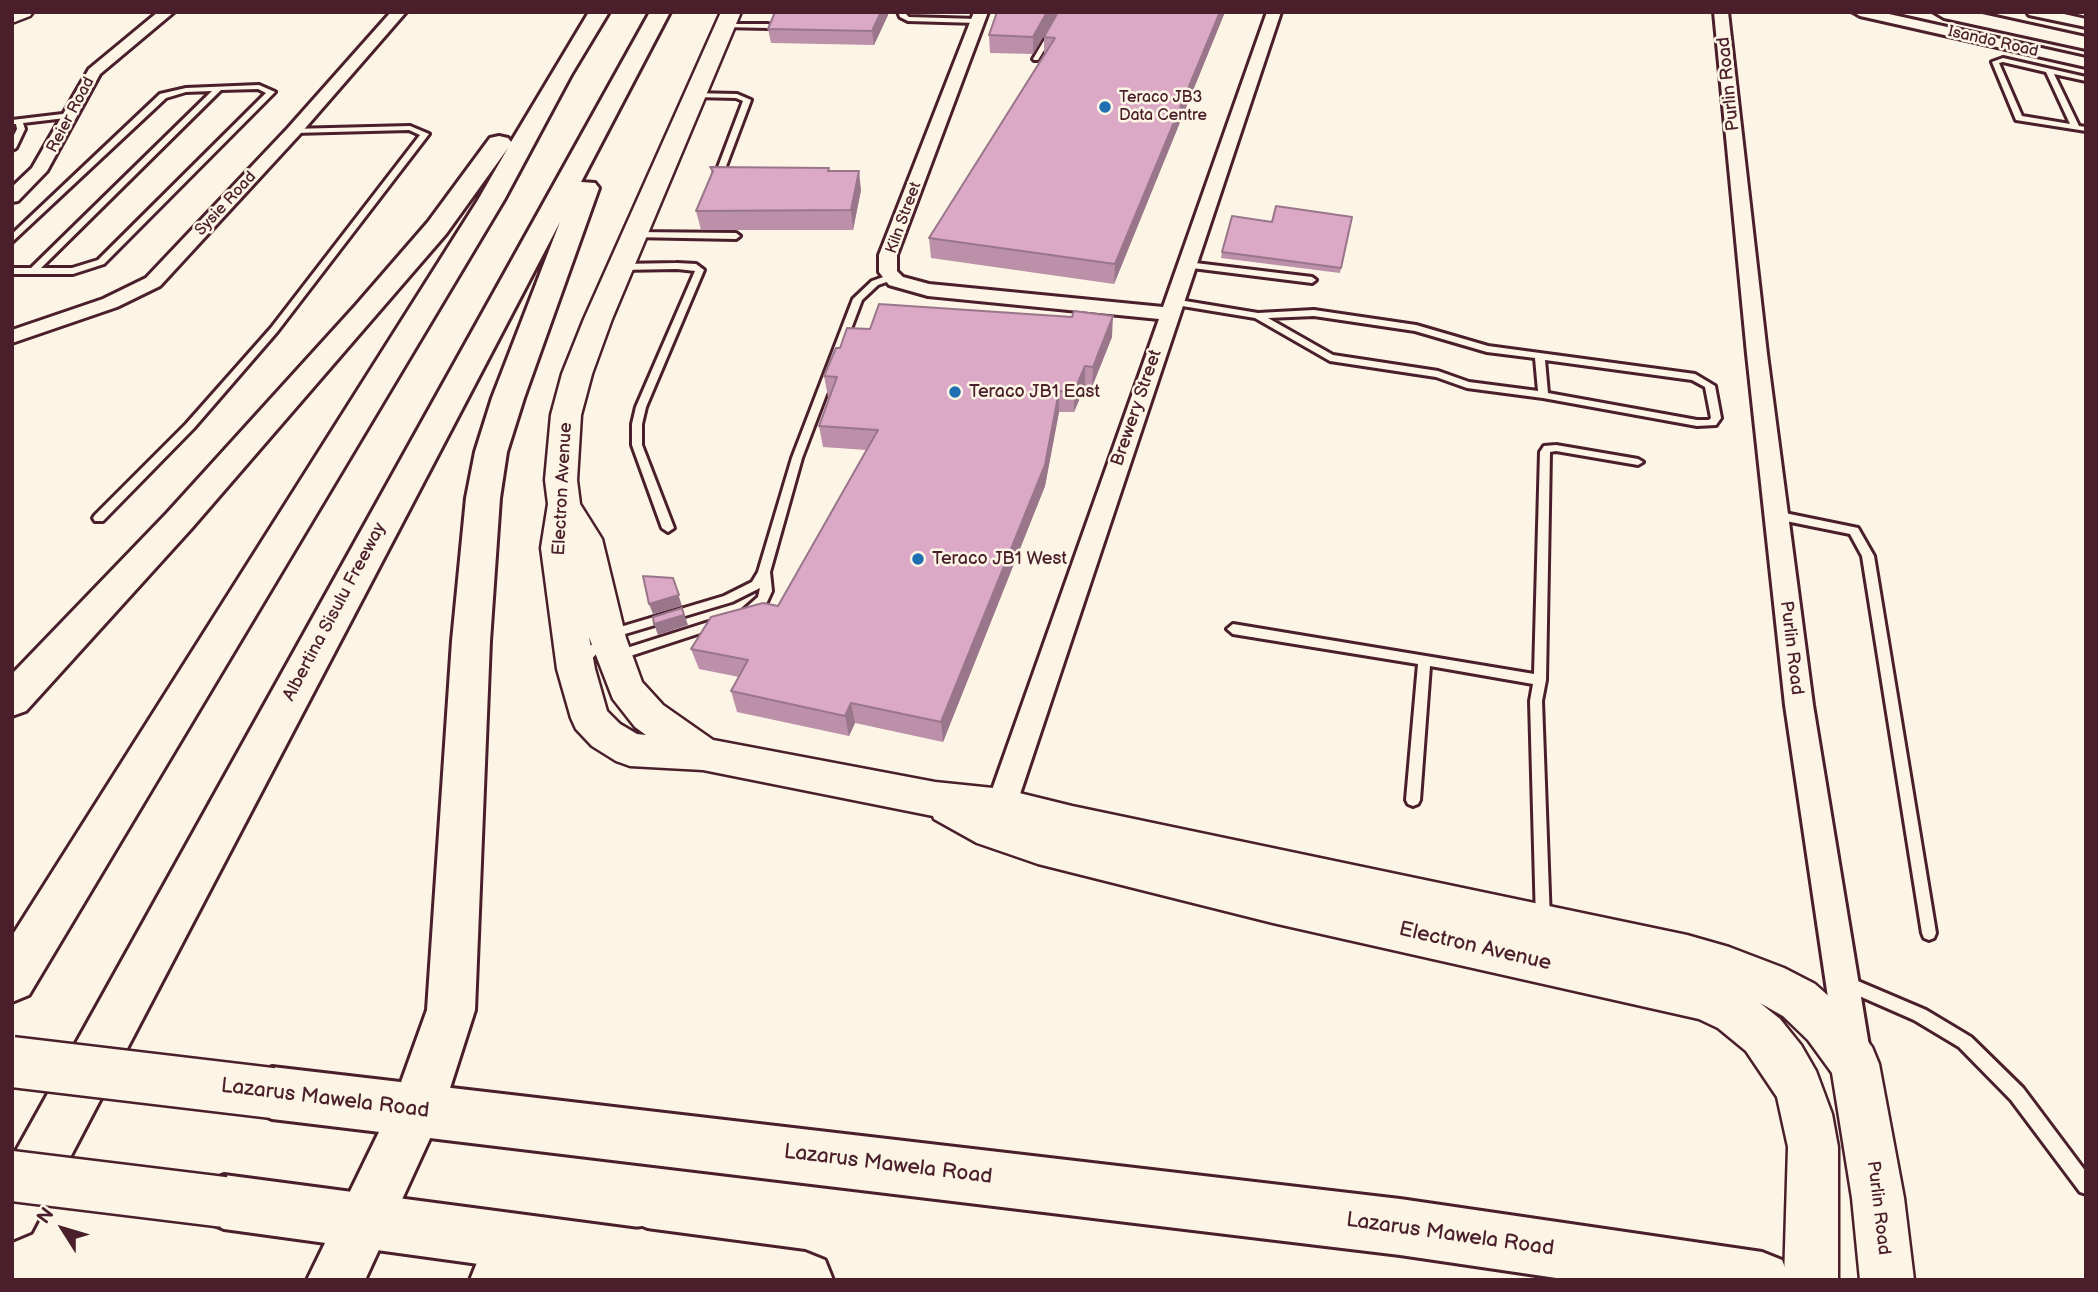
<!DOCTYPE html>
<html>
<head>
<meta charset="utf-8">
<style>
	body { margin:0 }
	#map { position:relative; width:2098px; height:1292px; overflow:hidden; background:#fcf5e5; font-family:"Balsamiq Sans",sans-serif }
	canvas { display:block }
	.frame { position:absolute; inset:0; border:14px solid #4a1f2b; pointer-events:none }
	.north { position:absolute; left:28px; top:1194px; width:70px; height:70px; -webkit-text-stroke:5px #fcf5e5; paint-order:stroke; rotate:307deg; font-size:19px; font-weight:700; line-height:28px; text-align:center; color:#4a1f2b }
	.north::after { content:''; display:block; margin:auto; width:24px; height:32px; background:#4a1f2b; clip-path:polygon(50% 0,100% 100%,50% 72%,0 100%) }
</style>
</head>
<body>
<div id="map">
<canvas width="2098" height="1292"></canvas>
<div class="frame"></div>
<div class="north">N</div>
</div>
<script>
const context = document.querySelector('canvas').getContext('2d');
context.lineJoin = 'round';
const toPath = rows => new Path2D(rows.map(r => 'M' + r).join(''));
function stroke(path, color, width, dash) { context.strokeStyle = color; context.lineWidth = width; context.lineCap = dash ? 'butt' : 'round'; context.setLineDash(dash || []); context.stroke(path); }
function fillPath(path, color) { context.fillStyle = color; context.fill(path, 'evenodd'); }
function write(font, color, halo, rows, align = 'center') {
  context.font = font + ' "Balsamiq Sans",sans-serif'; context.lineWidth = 5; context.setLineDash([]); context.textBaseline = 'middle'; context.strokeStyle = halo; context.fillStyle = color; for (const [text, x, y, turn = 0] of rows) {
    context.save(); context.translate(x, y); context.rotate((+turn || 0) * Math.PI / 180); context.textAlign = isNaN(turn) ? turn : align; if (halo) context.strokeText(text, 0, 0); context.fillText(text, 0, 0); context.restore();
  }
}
const service = toPath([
	[898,12,904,12,909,17,977,19,980,21,977,23,908,21,900,17,898,12],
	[1061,12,1067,12,1038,60,1034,60,1033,59,1061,12],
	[724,24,768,24,771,26,768,28,722,27,721,26,724,24],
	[2003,58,2086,77,2086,81,2054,74,2079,126,2086,127,2086,131,2016,120,1992,62,2003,58],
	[2003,62,2046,72,2070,124,2022,116,1999,63,2003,62],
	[259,85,275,92,104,264,73,274,12,274,12,268,31,268,212,91,186,92,166,98,12,242,12,234,160,94,186,88,259,85],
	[258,89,266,93,98,260,72,268,41,268,221,90,258,89],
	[691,93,737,94,751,100,725,169,718,167,743,101,736,98,694,97,691,97,691,93],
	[71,113,75,115,74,117,23,123,25,129,16,148,12,150,12,139,17,129,16,124,12,124,12,120,71,113],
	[410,126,429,134,277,332,194,428,103,521,95,521,93,518,95,515,186,424,271,328,420,135,409,130,294,133,290,131,291,129,410,126],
	[634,232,736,233,740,236,736,239,631,237,630,235,634,232],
	[1187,262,1312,277,1316,280,1312,283,1184,267,1183,265,1187,262],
	[677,263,696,264,704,270,646,407,642,424,642,445,674,528,668,532,662,528,632,445,632,424,636,407,695,271,677,269,620,270,616,267,620,264,677,263],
	[892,274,895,275,895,279,878,285,862,300,802,458,770,572,772,591,767,602,751,615,747,616,741,612,758,597,760,588,732,602,625,634,598,652,585,666,577,666,575,663,577,660,590,646,617,628,724,596,752,582,758,572,792,458,853,299,872,281,892,274],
	[1173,299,1258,313,1314,310,1416,325,1488,346,1695,374,1715,386,1721,418,1716,425,1697,426,1543,398,1467,388,1436,377,1330,361,1255,318,1170,304,1168,302,1173,299],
	[1314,316,1415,331,1487,352,1535,358,1538,391,1469,382,1438,371,1333,355,1268,318,1314,316],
	[1545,360,1692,380,1705,387,1711,418,1709,420,1697,420,1548,393,1545,360],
	[1556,445,1638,459,1643,462,1638,465,1556,451,1550,452,1546,680,1542,701,1550,921,1548,926,1543,928,1538,926,1536,921,1530,701,1533,684,1430,666,1420,800,1418,804,1413,806,1408,804,1406,800,1418,664,1233,634,1227,629,1233,624,1534,674,1540,452,1544,446,1556,445],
	[1775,511,1858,528,1874,556,1936,933,1934,938,1929,940,1924,938,1922,933,1862,556,1850,534,1771,518,1769,515,1775,511],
	[721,618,727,622,725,625,615,661,611,659,609,656,611,653,721,618],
	[1846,976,1926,1010,1971,1037,2023,1088,2086,1172,2086,1194,2080,1192,2011,1100,1959,1047,1914,1020,1841,988,1838,983,1841,978,1846,976]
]);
const minor = toPath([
	[158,12,174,12,100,74,47,171,18,201,12,202,12,187,32,168,89,69,158,12],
	[391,12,406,12,300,134,160,286,117,307,12,343,12,330,103,299,146,278,288,128,391,12],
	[974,12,988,12,897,255,897,271,903,277,929,284,1163,307,1267,12,1281,12,1011,821,1006,830,996,834,986,830,981,821,1159,319,928,296,889,285,879,272,879,255,974,12],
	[1714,12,1728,12,1767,354,1813,705,1870,1052,1865,1064,1853,1069,1841,1064,1836,1052,1785,705,1747,354,1714,12],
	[1853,12,1880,12,2086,58,2086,67,1860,16,1853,12],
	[2027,12,2055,12,2086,19,2086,27,2029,15,2027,12]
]);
const secondary = toPath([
	[12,12,33,12,30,16,12,23,12,12],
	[721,12,741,12,612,319,592,374,581,415,577,480,580,504,602,539,626,638,642,682,663,705,713,740,935,782,1003,789,1072,806,1687,935,1729,947,1784,968,1815,984,1842,1008,1872,1047,1879,1064,1904,1198,1914,1280,1860,1280,1852,1198,1832,1073,1808,1040,1783,1016,1760,1003,1780,1019,1801,1045,1816,1071,1832,1114,1838,1147,1838,1280,1784,1280,1788,1147,1777,1097,1746,1051,1718,1028,1699,1019,1273,923,1038,864,977,843,934,819,933,816,703,770,630,766,616,761,592,746,576,729,571,718,557,669,541,548,548,504,545,480,551,415,562,374,584,319,721,12],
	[589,637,613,699,635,727,646,735,637,734,620,724,607,711,595,669,589,637]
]);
const primary = toPath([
	[1934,12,1973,12,2086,37,2086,49,1944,18,1934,12],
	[272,1067,1400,1199,1762,1252,1782,1260,1790,1280,1570,1280,1400,1255,272,1119,254,1111,246,1093,254,1075,272,1067],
	[224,1175,805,1252,825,1260,833,1280,595,1280,224,1229,205,1221,197,1202,205,1183,224,1175]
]);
const motorway = toPath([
	[589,12,609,12,571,75,504,200,29,995,12,1002,12,936,478,200,508,148,446,234,191,529,26,711,12,716,12,674,167,513,356,305,428,222,490,138,499,136,508,138,511,142,589,12],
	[650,12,670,12,581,182,595,183,599,188,524,398,507,452,500,498,490,641,475,1010,443,1110,365,1280,307,1280,395,1099,427,1010,452,641,466,498,475,452,492,398,560,222,31,1232,12,1240,12,1158,650,12],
	[642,1229,662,1237,670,1257,662,1277,655,1280,470,1280,478,1260,498,1252,642,1229]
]);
stroke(service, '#4a1f2b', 6);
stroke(minor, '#4a1f2b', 6);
stroke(secondary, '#4a1f2b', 5);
stroke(primary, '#4a1f2b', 6);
stroke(motorway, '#4a1f2b', 6);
fillPath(service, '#fcf5e5');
fillPath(minor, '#fcf5e5');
fillPath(secondary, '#fcf5e5');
fillPath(primary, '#fcf5e5');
fillPath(motorway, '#fcf5e5');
const primaryBridge = toPath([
	[12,1062,272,1093],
	[12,1176,224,1202]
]);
stroke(primaryBridge, '#4a1f2b', 55, []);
stroke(primaryBridge, '#fcf5e5', 50);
fillPath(toPath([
	[775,12,887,12,888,15,874,45,771,43,768,29],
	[1058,12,1033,54,990,53,989,35],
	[1058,12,1225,12,1114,284,931,258,929,238,1044,54,1044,37],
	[710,167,829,168,829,171,861,190,853,230,701,230,696,211,712,174],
	[1352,217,1340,273,1221,258,1222,252,1272,222],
	[1112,337,1092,387,1085,386,1074,412,1059,412,1045,486,943,742,855,723,849,736,737,712,731,691,739,677,699,669,691,649,778,606,866,450,823,447,819,426,830,397,828,397,824,376]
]), '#bc90a9');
fillPath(toPath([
	[881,12,887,12,888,15,874,45,872,31],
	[1047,12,1058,12,1033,54,1033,37],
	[1220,12,1225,12,1114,284,1115,264],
	[859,171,861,190,853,230,851,210],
	[1113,316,1112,337,1092,387,1093,367],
	[1085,366,1085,386,1074,412,1074,392],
	[1059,391,1059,412,1045,486,943,742,941,722],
	[673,578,682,606,653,614,649,604],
	[682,608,688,625,658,635,654,624],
	[851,703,855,723,849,736,845,716]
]), '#99768a');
const building = toPath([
	[775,12,881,12,872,31,768,29,775,12],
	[997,12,1047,12,1033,37,989,35,997,12],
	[1058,12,1220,12,1115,264,929,238,1055,38,1044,37,1058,12],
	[710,167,829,168,828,171,859,171,851,210,696,211,713,171,710,167],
	[1276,206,1352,217,1341,268,1222,252,1232,216,1272,222,1276,206],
	[879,304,1072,317,1074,311,1113,316,1093,367,1085,366,1074,392,1059,391,1045,465,941,722,851,703,845,716,731,691,748,660,691,649,711,617,763,603,778,606,878,430,819,426,837,377,824,376,836,348,840,348,847,328,870,329,879,304],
	[643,576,673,578,679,595,649,604,643,576],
	[682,608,684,615,654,624,653,617,682,608]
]);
fillPath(building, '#dba8c5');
stroke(building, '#99768a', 2);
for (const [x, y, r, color] of [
	[1105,107,7,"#1f6fb2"],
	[955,392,7,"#1f6fb2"],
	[918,559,7,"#1f6fb2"]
]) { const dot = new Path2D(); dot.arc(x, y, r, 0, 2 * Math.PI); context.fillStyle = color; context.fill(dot); stroke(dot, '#fcf5e5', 2.5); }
write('16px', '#4a1f2b', '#fcf5e5', [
	["Isando Road",1993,42,13],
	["Reier Road",71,115,-62],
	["Sysie Road",226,204,-47],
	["Kiln Street",904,218,-70]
]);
write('16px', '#4a1f2b', '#fcf5e5', [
	["Teraco JB3",1119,98],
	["Data Centre",1119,116]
], 'left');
write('18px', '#4a1f2b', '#fcf5e5', [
	["Purlin Road",1729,84,-96],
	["Brewery Street",1137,408,-71],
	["Electron Avenue",563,489,-87],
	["Albertina Sisulu Freeway",335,612,-62],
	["Purlin Road",1791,648,83],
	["Purlin Road",1878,1208,83]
]);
write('18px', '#4a1f2b', '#fcf5e5', [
	["Teraco JB1 East",969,392],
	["Teraco JB1 West",932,559]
], 'left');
write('21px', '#4a1f2b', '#fcf5e5', [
	["Electron Avenue",1475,947,13],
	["Lazarus Mawela Road",325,1099,7],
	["Lazarus Mawela Road",888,1165,7],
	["Lazarus Mawela Road",1450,1235,8]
]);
</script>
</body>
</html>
